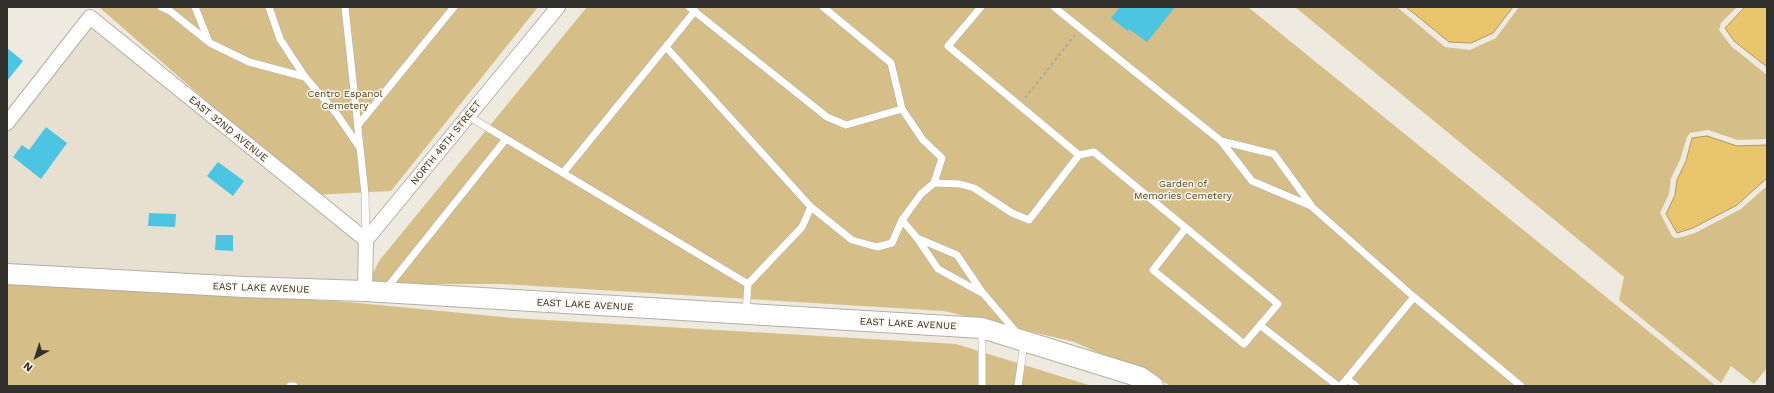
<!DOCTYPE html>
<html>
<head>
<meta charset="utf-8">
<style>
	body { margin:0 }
	#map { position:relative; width:1774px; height:393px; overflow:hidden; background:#eeeae0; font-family:"Work Sans",sans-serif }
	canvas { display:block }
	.frame { position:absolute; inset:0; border:8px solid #32302d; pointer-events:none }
	.north { position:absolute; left:16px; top:337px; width:40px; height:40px; -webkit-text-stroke:3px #fbf7ed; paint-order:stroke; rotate:219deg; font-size:11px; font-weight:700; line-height:16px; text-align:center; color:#32302d }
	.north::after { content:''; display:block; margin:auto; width:14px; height:18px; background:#32302d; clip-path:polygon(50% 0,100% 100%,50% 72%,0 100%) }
</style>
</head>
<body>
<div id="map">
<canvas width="1774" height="393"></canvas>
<div class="frame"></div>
<div class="north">N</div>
</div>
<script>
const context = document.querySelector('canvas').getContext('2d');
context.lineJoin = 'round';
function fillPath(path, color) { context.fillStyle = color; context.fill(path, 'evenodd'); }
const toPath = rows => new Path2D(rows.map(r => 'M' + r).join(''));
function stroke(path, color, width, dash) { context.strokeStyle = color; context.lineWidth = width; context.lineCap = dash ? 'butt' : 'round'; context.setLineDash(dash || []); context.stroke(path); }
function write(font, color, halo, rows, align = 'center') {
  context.font = font + ' "Work Sans",sans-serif'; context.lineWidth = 3; context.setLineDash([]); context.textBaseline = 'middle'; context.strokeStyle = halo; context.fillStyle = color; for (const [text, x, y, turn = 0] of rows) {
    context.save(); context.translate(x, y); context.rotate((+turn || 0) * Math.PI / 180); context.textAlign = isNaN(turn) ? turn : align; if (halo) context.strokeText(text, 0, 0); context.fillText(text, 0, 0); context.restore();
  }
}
fillPath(toPath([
	[91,27,359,244,358,284,7,267,7,133]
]), '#e7dfcf');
fillPath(toPath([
	[99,7,538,7,391,191,314,195],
	[587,7,1248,7,1716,386,1170,386,1161,380,1074,342,944,311,503,284,368,284,379,261],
	[1295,7,1397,7,1445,47,1470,50,1496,38,1519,7,1737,7,1721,23,1719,30,1731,46,1767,75,1767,139,1738,140,1708,130,1690,133,1687,137,1680,160,1671,178,1669,194,1660,213,1672,236,1674,238,1678,238,1695,233,1741,209,1767,186,1767,368,1754,384,1731,366,1721,383,1619,300,1624,277],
	[7,283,348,302,513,318,956,344,1092,386,7,386]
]), '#d6be88');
const water = toPath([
	[1406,7,1513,7,1493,33,1471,43,1449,42,1406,7],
	[1745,7,1767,7,1767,67,1734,41,1725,28,1745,7],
	[1707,136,1737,146,1767,145,1767,178,1737,205,1693,228,1677,233,1666,214,1675,195,1677,180,1686,161,1692,138,1707,136]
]);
fillPath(water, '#e9c56e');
stroke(water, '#b2985a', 1);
fillPath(toPath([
	[1120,7,1175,7,1147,42,1129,29,1128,31,1111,18],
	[7,48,23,61,7,81],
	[46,127,67,143,41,179,13,157,22,145,29,150],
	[218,162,244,181,233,196,207,176],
	[149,213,176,214,175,227,148,226],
	[216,235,233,235,233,251,215,250]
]), '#4bc5e2');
const lane = toPath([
	[161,7,170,11,210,43,249,62,305,77,336,113,360,148],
	[195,7,209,42],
	[269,7,280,39,305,77],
	[345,7,365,194,366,238],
	[689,7,827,117,846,125,902,109],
	[823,7,891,63,902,109,923,140,942,158,934,183,921,194,902,220,917,238,957,255,982,292,1017,333],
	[981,7,948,46,1079,155,1094,152,1278,304,1244,344,1153,270,1186,228],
	[1054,7,1221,141,1252,181,1311,206,1414,297,1341,386],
	[666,47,811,207,802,227,748,284],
	[468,116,748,284,746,312],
	[358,125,454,7],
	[1221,141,1274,154,1311,205],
	[563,173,695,11],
	[934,183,960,184,974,188,1012,213,1029,220,1079,155],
	[811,207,852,240,877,247,892,243,902,220],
	[917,238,938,269,980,292],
	[386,289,506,139],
	[1414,297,1521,386],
	[1261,326,1338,386],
	[1347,379,1356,386],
	[290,386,294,386],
	[982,386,982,330],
	[1018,386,1024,343]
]);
const street = toPath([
	[7,123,90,17,366,240],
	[365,291,366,240,558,7]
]);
const secondary = toPath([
	[7,274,244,287,365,291,982,328,1140,377,1153,386]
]);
stroke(lane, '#b3afa6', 8);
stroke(street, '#b3afa6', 16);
stroke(secondary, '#b3afa6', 22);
stroke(toPath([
	[1025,98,1075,35]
]), '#aca9a1', 2, [3, 3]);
stroke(lane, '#fff', 7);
stroke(street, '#fff', 14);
stroke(secondary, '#fff', 20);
write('10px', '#4e3e19', '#fbf7ed', [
	["Centro Espanol",345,94],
	["Cemetery",345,106],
	["Garden of",1183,184],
	["Memories Cemetery",1183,196]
]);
write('10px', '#32302d', '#fbf7ed', [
	["EAST 32ND AVENUE",228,129,39],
	["NORTH 46TH STREET",446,143,-51],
	["EAST LAKE AVENUE",261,288,2],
	["EAST LAKE AVENUE",585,305,3],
	["EAST LAKE AVENUE",908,324,3]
]);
</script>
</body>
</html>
